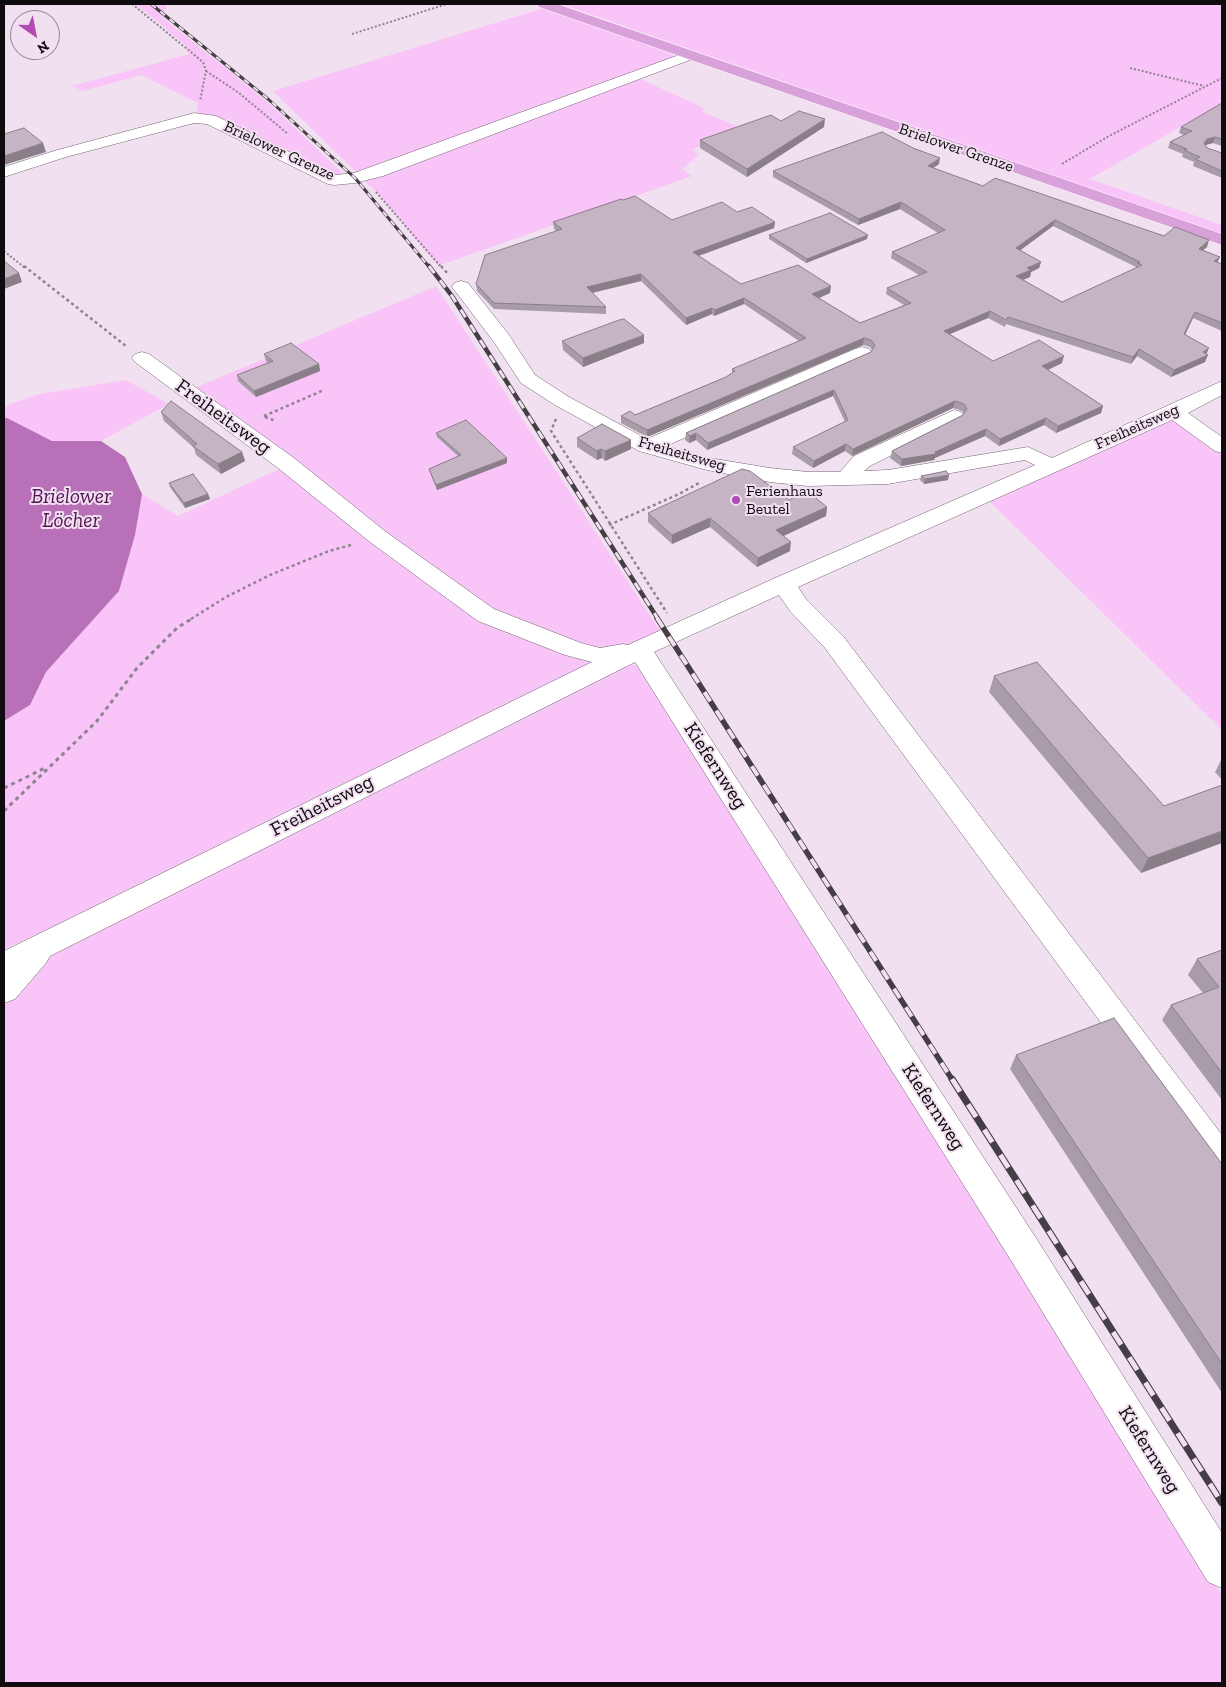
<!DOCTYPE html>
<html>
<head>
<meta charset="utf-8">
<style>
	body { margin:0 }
	#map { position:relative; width:1226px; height:1687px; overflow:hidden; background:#f1e1f0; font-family:"Zilla Slab",serif }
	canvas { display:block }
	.frame { position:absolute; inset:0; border:5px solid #100b0f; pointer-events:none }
	.north { position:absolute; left:10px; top:10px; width:50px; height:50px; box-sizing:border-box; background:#f1e1f0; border:1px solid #978b96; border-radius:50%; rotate:147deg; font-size:14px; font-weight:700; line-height:20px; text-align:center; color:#100b0f }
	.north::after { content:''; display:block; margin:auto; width:18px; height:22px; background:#b04cb2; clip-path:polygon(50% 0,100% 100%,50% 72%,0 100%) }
</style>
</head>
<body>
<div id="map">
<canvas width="1226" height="1687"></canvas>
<div class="frame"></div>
<div class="north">N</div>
</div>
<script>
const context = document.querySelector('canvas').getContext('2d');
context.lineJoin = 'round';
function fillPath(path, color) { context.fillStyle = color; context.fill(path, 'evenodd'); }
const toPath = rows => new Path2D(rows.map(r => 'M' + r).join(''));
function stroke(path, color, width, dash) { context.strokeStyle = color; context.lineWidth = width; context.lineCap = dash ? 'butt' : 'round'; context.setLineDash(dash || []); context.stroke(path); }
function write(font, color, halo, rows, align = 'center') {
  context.font = font + ' "Zilla Slab",serif'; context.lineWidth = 4; context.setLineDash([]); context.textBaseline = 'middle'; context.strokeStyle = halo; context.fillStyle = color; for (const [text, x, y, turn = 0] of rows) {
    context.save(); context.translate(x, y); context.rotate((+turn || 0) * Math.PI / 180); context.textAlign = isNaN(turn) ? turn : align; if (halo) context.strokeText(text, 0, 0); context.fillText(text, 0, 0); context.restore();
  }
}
fillPath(toPath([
	[136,4,164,4,166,8,162,17,265,100,347,177,335,176,196,114,198,103,141,75,83,91,72,86,189,54,184,44],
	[561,4,1222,4,1222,103,1090,179,1222,225,1222,235],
	[544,8,670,53,675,57,359,175,273,91],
	[638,78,706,109,701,111,746,130,693,149,699,155,682,169,692,176,438,266,377,192,362,179],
	[436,286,660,631,102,906,4,949,4,721,30,705,46,672,119,591,135,535,142,494,178,516,281,468,192,389],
	[126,380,169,404,101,441,52,441,7,418,4,418,4,406,40,394],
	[1175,418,1222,453,1222,730,989,501],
	[630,664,642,667,997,1232,1222,1595,1222,1683,4,1683,4,1001,62,945]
]), '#f9c5f8');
fillPath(toPath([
	[4,418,7,418,52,441,101,441,125,457,142,494,135,535,119,591,46,672,30,705,4,721]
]), '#b871b8');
const minor = toPath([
	[690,51,695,52,697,55,695,58,383,176,355,183,334,185,328,184,207,124,194,123,66,157,4,177,4,167,54,151,194,113,216,116,336,175,354,173,690,51],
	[461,281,468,283,509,335,535,375,569,397,647,439,855,349,862,347,869,349,872,353,869,357,666,446,709,458,770,468,808,472,840,472,854,456,954,410,961,412,964,416,961,420,870,466,864,471,888,470,1028,447,1052,458,1222,381,1222,395,1188,413,1222,437,1222,453,1215,451,1172,420,798,587,806,599,843,636,1222,1135,1222,1175,1210,1171,825,648,790,611,779,595,654,652,1036,1238,1222,1533,1222,1588,1208,1582,1012,1262,635,662,50,956,46,963,15,999,4,1003,4,951,592,662,565,655,478,621,370,542,278,468,135,362,132,358,135,354,142,352,149,354,294,458,386,532,494,609,581,643,600,648,623,644,628,645,775,578,1035,465,1025,460,888,484,808,486,770,482,707,470,639,451,555,405,521,383,494,342,452,287,454,283,461,281]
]);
const major = toPath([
	[537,4,557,4,1222,234,1222,245,539,7,537,4]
]);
stroke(minor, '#716370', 1);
stroke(major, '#fff', 1);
stroke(toPath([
	[132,4,203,62,206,71,200,101],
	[352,34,447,4],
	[1130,68,1204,86],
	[206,71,239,93,288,134],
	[1062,164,1109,136,1222,78],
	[376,192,442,268],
	[4,251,25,268]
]), '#8f848e', 2, [2, 2]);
stroke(toPath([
	[24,266,126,346],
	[441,266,448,274],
	[264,416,324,390],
	[265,417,276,421],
	[556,419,551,431,667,613],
	[609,525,679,494,699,483],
	[191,619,226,597,270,575,329,551,351,545]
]), '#8f848e', 2.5, [3, 3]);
stroke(toPath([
	[4,788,45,768],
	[4,811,97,721,137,668,177,628,193,618]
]), '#8f848e', 3, [4, 4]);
fillPath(minor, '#fff');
fillPath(major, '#d9a1d9');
const railFar3 = toPath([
	[151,4,268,99,355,178,430,268]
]);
const railFar2 = toPath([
	[429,266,452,296,658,619]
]);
const railFar1 = toPath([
	[657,618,953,1081]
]);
const rail = toPath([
	[952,1079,1222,1503]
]);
stroke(railFar3, '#453e44', 3);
stroke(railFar2, '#453e44', 4.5);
stroke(railFar1, '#453e44', 5.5);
stroke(rail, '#453e44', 7);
stroke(railFar3, '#f1e1f0', 2, [6]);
stroke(railFar2, '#f1e1f0', 3, [9]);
stroke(railFar1, '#f1e1f0', 4, [11]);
stroke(rail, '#f1e1f0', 5, [15]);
fillPath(toPath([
	[1222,103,1222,146,1213,143,1206,145,1207,148,1222,153,1222,178,1193,166,1194,162,1182,157,1183,154,1168,148,1170,142,1184,135,1179,133,1181,127],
	[824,127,747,177,700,148,700,140],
	[939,164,933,168,983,186,1207,247,1203,250,1218,263,1222,264,1222,331,1193,318,1185,335,1206,354,1205,362,1171,377,1137,356,1131,364,1006,324,1005,327,988,318,950,334,993,361,1062,363,1048,370,1103,406,1101,413,1056,433,1044,425,999,446,985,436,935,458,934,460,901,466,890,458,892,451,963,415,964,414,962,411,953,408,852,456,845,451,813,468,792,454,793,447,845,422,833,396,707,450,696,440,689,443,685,440,686,433,871,352,872,350,870,347,863,345,647,437,621,423,621,416,635,415,726,377,732,373,732,369,799,341,744,304,714,316,712,314,686,325,641,281,592,293,606,307,606,314,494,309,477,291,476,284,556,231,554,229,553,222,623,200,672,220,737,212,775,222,774,228,699,256,741,284,830,293,819,298,860,323,904,305,886,294,887,288,919,275,891,258,892,252,938,233,900,209,858,225,773,177,773,171],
	[1053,226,1136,267,1136,268,1062,302,1023,280,1030,277,1031,272,1039,268,1041,262,1020,250],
	[769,235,867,239,806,263,769,239],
	[562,341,644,343,583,367,563,350],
	[264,354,319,364,320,371,256,397,238,381,237,375,268,363,266,361],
	[161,412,242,452,245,461,221,474,196,455,194,448,164,421],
	[436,433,507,463,437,490,430,473,429,469,458,456,437,437],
	[577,438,631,449,605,461,602,458,597,460,577,447],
	[921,476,948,480,924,484,920,480],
	[169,483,208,494,210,499,185,508,170,487],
	[789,500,827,507,826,516,783,536,790,551,757,567,710,527,672,544,648,522,648,513],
	[994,676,1164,806,1222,785,1141,873,989,692],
	[1222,758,1222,780,1215,772],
	[1222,950,1222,1100,1162,1020,1171,1005,1203,993,1188,975,1197,959],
	[1016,1055,1222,1164,1222,1393,1010,1069]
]), '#a99ca9');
fillPath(toPath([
	[825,119,824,127,747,177,747,169],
	[1215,137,1213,143,1205,145,1204,143,1207,139],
	[43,143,46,152,4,165,4,156],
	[940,158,939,164,926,173,928,166],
	[901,202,900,209,858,225,859,219],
	[1055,220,1053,226,1014,255,1016,248],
	[775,222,774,228,692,258,693,252],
	[868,235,867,239,806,263,807,259],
	[1209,240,1207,247,1196,256,1199,249],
	[1220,257,1217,263,1214,261],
	[1041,262,1039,268,1031,272,1030,277,1015,283,1016,276,1027,268],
	[19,273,22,282,4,289,4,279],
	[641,274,641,281,587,294,587,287],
	[831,286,830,293,812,301,812,294],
	[744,298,744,304,714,316,715,310],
	[712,308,712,314,686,325,686,318],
	[990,311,988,318,943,337,944,331],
	[1195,312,1193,318,1182,341,1184,334],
	[644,335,644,343,583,367,583,358],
	[864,338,863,345,647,437,647,430],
	[1209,348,1206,355,1208,355,1205,362,1171,377,1174,370],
	[1139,349,1137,356,1131,364,1133,357],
	[1064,356,1062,363,1041,373,1042,366],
	[319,364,320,371,256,397,254,391],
	[834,390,833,396,707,450,708,443],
	[955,401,953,408,852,456,853,449],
	[1103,406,1101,413,1056,433,1058,426],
	[1046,418,1044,425,999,446,1000,439],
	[986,429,985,436,935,458,934,460,901,466,902,459,935,452],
	[696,433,696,440,689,443,690,436],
	[631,440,631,449,605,461,605,451],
	[846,444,845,451,813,468,814,461],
	[601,449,602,458,597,460,597,451],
	[242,452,245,461,221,474,218,464],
	[507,458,507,463,437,490,436,485],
	[949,475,948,480,924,484,925,479],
	[208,494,210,499,185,508,184,503],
	[827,507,826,516,775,540,776,530],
	[710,518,710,527,672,544,672,535],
	[791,542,790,551,757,567,758,558],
	[1222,831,1222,843,1141,873,1148,858]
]), '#8a7f89');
const building = toPath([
	[1222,103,1222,139,1215,137,1207,139,1204,143,1207,148,1222,153,1222,171,1195,159,1200,157,1184,150,1187,149,1170,142,1192,131,1181,127,1222,103],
	[799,111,825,119,747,169,700,140,771,115,781,121,799,111],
	[24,128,43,143,4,156,4,134,24,128],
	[882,132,913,148,940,158,928,166,983,186,995,178,1164,236,1175,227,1209,240,1199,249,1220,257,1214,261,1222,264,1222,323,1195,312,1184,334,1209,348,1203,352,1208,355,1174,370,1139,349,1133,357,1008,317,1006,320,990,311,944,331,993,361,1039,340,1064,356,1042,366,1103,406,1058,426,1046,418,1000,439,986,429,935,452,936,454,902,459,892,451,963,415,967,409,964,404,955,401,853,449,846,444,814,461,793,447,848,420,834,390,708,443,696,433,690,436,686,433,871,352,875,345,871,340,864,338,647,430,621,416,630,411,635,415,726,377,735,371,732,369,806,338,744,298,715,310,712,308,686,318,641,274,587,287,606,307,494,303,476,284,485,255,562,229,553,222,621,199,623,200,635,196,672,220,722,202,737,212,752,207,775,222,693,252,741,284,798,265,831,286,812,294,860,323,911,303,887,288,927,272,892,252,945,230,901,202,859,219,773,171,882,132],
	[1055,220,1140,262,1137,263,1142,265,1062,302,1016,276,1031,270,1027,268,1041,262,1016,248,1055,220],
	[830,213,868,235,807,259,769,235,830,213],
	[4,261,19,273,4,279,4,261],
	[624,319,644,335,583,358,562,341,619,320,624,319],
	[291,343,319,364,254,391,237,375,273,361,264,354,291,343],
	[171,401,242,452,218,464,193,446,197,444,161,412,171,401],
	[466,420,507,458,436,485,429,469,461,455,436,433,466,420],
	[602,424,631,440,605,451,601,449,597,451,577,438,602,424],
	[742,469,750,471,789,500,807,491,827,507,776,530,791,542,758,558,710,518,672,535,648,513,742,469],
	[946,471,949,475,925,479,921,476,946,471],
	[193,474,208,494,184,503,169,483,193,474],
	[1037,662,1164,806,1222,785,1222,831,1148,858,994,676,1037,662],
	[1222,950,1222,1073,1171,1005,1219,987,1197,959,1222,950],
	[1114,1018,1222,1164,1222,1364,1016,1055,1114,1018]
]);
fillPath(building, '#c5b5c4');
stroke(building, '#8a7f89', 1);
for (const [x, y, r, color] of [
	[736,500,5,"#b04cb2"]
]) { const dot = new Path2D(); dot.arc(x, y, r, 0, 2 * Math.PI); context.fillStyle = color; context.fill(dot); stroke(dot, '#f1e1f0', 2); }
write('16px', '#100b0f', '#f1e1f0', [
	["Brielower Grenze",956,148,19],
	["Brielower Grenze",279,151,25],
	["Freiheitsweg",1137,427,-24],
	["Freiheitsweg",682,454,16]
]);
write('16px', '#100b0f', '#f1e1f0', [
	["Ferienhaus",746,491],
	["Beutel",746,509]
], 'left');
write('20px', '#100b0f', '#f1e1f0', [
	["Freiheitsweg",223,417,36],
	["Kiefernweg",715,766,57],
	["Freiheitsweg",322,806,-27],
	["Kiefernweg",933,1107,57],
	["Kiefernweg",1149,1450,58]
]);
write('italic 21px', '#541255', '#f1e1f0', [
	["Brielower",71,497],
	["Löcher",71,521]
]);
</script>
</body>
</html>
